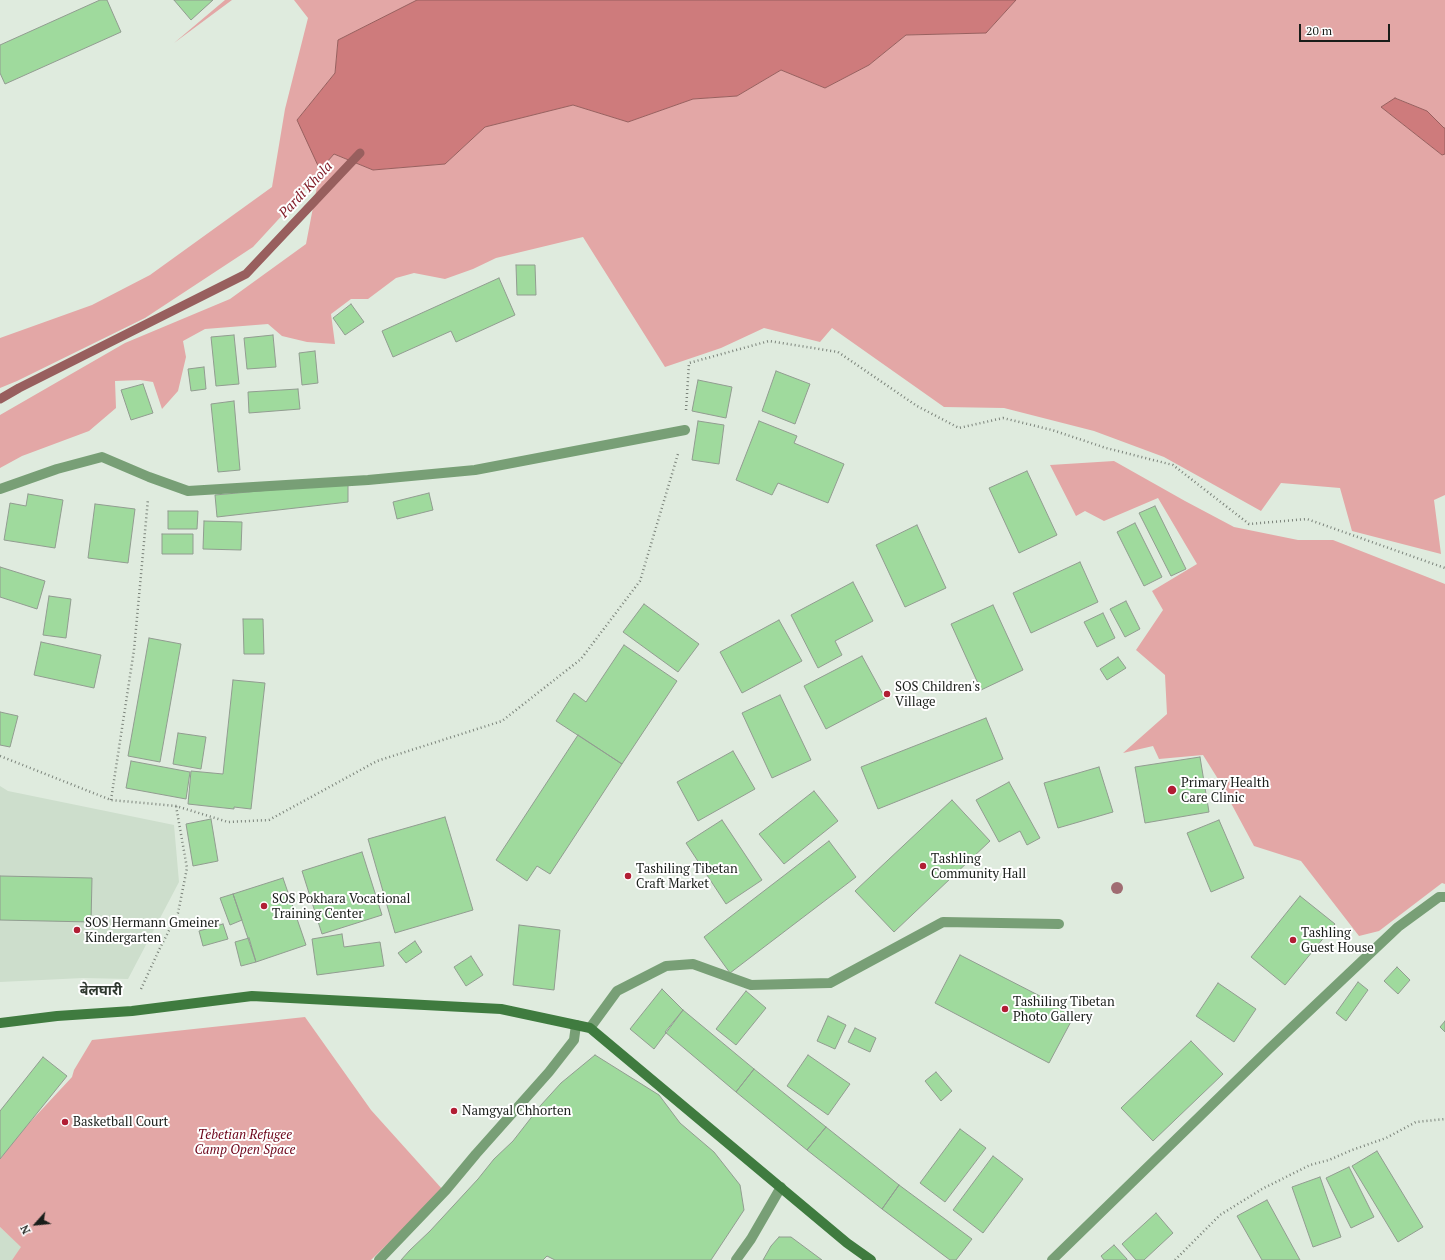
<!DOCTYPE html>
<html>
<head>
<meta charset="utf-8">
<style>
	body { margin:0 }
	#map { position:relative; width:1445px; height:1260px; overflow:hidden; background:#dfebde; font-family:"PT Serif",serif }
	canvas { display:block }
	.north { position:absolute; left:16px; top:1204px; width:40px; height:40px; -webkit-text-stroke:3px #fff; paint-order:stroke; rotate:243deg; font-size:11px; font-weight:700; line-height:16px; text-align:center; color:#191d19 }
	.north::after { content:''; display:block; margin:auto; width:14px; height:18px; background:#191d19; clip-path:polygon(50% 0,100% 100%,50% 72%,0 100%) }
	.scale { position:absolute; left:1299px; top:24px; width:91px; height:18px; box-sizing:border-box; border:2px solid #191d19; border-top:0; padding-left:5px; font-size:12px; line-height:14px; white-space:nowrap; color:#191d19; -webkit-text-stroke:3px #fff; paint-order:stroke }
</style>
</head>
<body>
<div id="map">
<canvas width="1445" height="1260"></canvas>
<div class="north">N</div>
<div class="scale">20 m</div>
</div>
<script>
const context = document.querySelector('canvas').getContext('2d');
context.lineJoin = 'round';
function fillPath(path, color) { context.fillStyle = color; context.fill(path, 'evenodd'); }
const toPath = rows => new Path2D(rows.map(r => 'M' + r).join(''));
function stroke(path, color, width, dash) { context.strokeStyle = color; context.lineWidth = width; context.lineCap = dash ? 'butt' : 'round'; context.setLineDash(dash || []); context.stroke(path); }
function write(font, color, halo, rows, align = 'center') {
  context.font = font + ' "PT Serif","Noto Sans Devanagari",serif'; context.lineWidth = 4; context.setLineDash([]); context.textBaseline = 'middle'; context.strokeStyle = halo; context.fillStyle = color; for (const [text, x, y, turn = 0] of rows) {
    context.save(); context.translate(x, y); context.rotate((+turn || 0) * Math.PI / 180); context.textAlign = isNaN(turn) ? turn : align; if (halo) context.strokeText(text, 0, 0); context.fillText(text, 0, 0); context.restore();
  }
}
fillPath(toPath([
	[0,786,8,791,174,825,179,882,128,979,83,978,0,982],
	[0,1227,22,1247,12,1260,0,1260]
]), '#cddecc');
fillPath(toPath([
	[225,0,232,0,174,43],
	[294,0,417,0,338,40,335,73,297,120,321,169,334,154,373,170,445,164,485,127,573,105,628,122,693,99,737,96,781,70,825,88,869,65,906,35,986,33,1016,0,1445,0,1445,128,1444,129,1427,111,1396,98,1381,107,1442,155,1445,154,1445,495,1434,500,1441,554,1352,531,1340,488,1281,483,1261,511,1164,457,1094,431,1004,408,944,407,832,328,820,342,764,328,721,348,665,367,583,237,496,258,473,269,445,279,414,273,396,278,368,299,351,299,331,314,335,344,307,342,282,336,268,324,205,329,183,341,186,357,178,391,162,409,153,382,140,380,115,381,116,408,89,431,22,456,0,468,0,415,125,343,230,299,306,244,320,171,299,197,253,247,145,318,17,381,0,388,0,338,92,305,150,275,272,187,285,109,308,18],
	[1114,461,1185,501,1234,527,1298,540,1333,540,1445,584,1445,884,1442,883,1379,931,1359,936,1301,861,1254,846,1218,779,1203,755,1159,759,1153,746,1123,753,1167,714,1165,675,1136,650,1163,610,1152,591,1197,564,1158,498,1104,521,1085,511,1076,516,1050,465],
	[305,1017,371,1110,443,1190,371,1260,12,1260,21,1247,0,1227,0,1159,19,1134,72,1077,74,1070,92,1040]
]), '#e3a7a6');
const water = toPath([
	[417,0,1016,0,986,33,906,35,869,65,825,88,781,70,737,96,693,99,628,122,573,105,485,127,445,164,373,170,334,154,320,170,297,120,335,73,338,40,417,0],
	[1395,98,1427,111,1444,128,1445,128,1445,154,1442,155,1381,107,1395,98]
]);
fillPath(water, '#ce7b7c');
stroke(water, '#985f5e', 1);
stroke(toPath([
	[0,399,19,388,246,274,360,153]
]), '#985f5e', 9);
const building = toPath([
	[100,0,107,0,121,32,5,84,0,73,0,45,100,0],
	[174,0,213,0,191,20,174,0],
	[516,265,535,265,536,295,517,295,516,265],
	[499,278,515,315,456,342,451,331,393,357,382,331,499,278],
	[351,304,364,322,345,335,333,318,351,304],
	[234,335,239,384,216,386,211,337,234,335],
	[273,335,276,367,247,369,244,338,273,335],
	[315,351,318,383,302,385,299,353,315,351],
	[204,367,206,389,191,391,188,369,204,367],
	[776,371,810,384,795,424,762,411,776,371],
	[698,380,732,387,726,418,692,411,698,380],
	[143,384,153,413,131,420,121,390,143,384],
	[298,389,300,409,249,413,248,392,298,389],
	[234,401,240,470,218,472,211,404,234,401],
	[698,421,724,425,719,464,692,460,698,421],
	[759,421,797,436,794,443,844,464,828,503,778,483,772,495,736,480,759,421],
	[1027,471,1057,535,1019,553,989,488,1027,471],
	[348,483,348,502,217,517,215,495,348,483],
	[429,493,433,510,397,519,393,502,429,493],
	[28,494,63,500,55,548,4,540,10,503,26,506,28,494],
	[95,504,135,509,128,563,88,558,95,504],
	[1155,506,1186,569,1171,576,1139,513,1155,506],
	[168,511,198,511,197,529,168,529,168,511],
	[204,521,242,522,241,550,203,549,204,521],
	[1135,523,1162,577,1144,586,1117,532,1135,523],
	[917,525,946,588,905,607,876,545,917,525],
	[162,534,193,534,193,554,162,554,162,534],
	[1080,562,1098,602,1031,633,1013,593,1080,562],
	[0,567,45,581,37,609,0,597,0,567],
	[853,582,873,621,835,641,842,655,818,668,791,615,853,582],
	[49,596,71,599,66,638,43,635,49,596],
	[1126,601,1140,629,1125,637,1110,609,1126,601],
	[644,604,699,644,678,672,623,632,644,604],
	[993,605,1023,670,981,690,951,624,993,605],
	[1103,613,1115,638,1097,647,1084,622,1103,613],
	[243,619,263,619,264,654,244,654,243,619],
	[779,620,802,661,742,693,720,652,779,620],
	[149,638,181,644,160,762,128,756,149,638],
	[41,642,101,655,94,688,34,675,41,642],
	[624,645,677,681,622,764,556,721,574,693,586,702,624,645],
	[862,656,885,698,826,729,804,686,862,656],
	[1118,657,1126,668,1107,680,1100,669,1118,657],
	[233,680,265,683,251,809,234,807,234,809,188,804,191,771,223,774,233,680],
	[780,695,811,760,772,778,742,713,780,695],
	[0,712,18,716,10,747,0,745,0,712],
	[986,718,1003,759,878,809,861,767,986,718],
	[178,733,206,737,201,769,173,764,178,733],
	[578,735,622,764,550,874,537,866,527,881,496,860,578,735],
	[733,751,755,789,698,821,677,782,733,751],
	[1200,757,1209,812,1145,823,1135,767,1200,757],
	[131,761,190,772,186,799,126,788,131,761],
	[1099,767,1113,812,1058,828,1044,783,1099,767],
	[1009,782,1040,838,1027,845,1020,831,999,842,976,800,1009,782],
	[814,791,838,821,784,864,759,834,814,791],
	[952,800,990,841,894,932,855,891,952,800],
	[445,817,473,910,395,933,368,839,445,817],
	[211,819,218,861,193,866,186,824,211,819],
	[722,820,762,880,726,904,686,843,722,820],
	[1219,820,1244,878,1211,892,1187,833,1219,820],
	[829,841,856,877,730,973,704,937,829,841],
	[362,852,382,915,322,934,302,871,362,852],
	[0,876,92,878,91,922,0,920,0,876],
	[283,878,306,945,256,962,233,894,283,878],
	[233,894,242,920,230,925,220,898,233,894],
	[1300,896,1335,924,1285,985,1251,957,1300,896],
	[223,924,228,939,203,946,199,931,223,924],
	[519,925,560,930,554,990,513,985,519,925],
	[342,934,344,947,380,942,384,966,317,975,312,939,342,934],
	[249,938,256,962,241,966,235,942,249,938],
	[415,941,422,952,406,963,398,953,415,941],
	[960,955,1075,1014,1049,1063,935,1003,960,955],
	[471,956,483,975,466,986,454,967,471,956],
	[1397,967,1410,980,1398,994,1384,981,1397,967],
	[1358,982,1368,990,1346,1021,1336,1013,1358,982],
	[1218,983,1256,1009,1234,1042,1196,1016,1218,983],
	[662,989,683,1010,654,1049,630,1029,662,989],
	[746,991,766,1008,736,1045,716,1029,746,991],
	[683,1010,754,1069,736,1092,665,1032,683,1010],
	[828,1016,846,1025,835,1049,817,1041,828,1016],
	[1445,1021,1445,1032,1440,1027,1445,1021],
	[855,1028,876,1038,870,1052,848,1042,855,1028],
	[1191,1041,1223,1074,1153,1141,1121,1108,1191,1041],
	[595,1055,659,1095,680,1123,714,1152,740,1185,744,1210,711,1260,555,1260,547,1256,543,1260,401,1260,410,1250,430,1231,478,1179,494,1159,513,1141,541,1105,561,1083,595,1055],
	[808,1055,850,1084,828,1115,787,1086,808,1055],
	[43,1057,67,1076,0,1159,0,1111,43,1057],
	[754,1069,826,1127,807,1150,736,1092,754,1069],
	[936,1072,952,1091,941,1101,925,1081,936,1072],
	[826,1127,899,1185,882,1209,807,1150,826,1127],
	[960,1129,986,1148,945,1202,920,1183,960,1129],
	[1377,1151,1423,1227,1398,1242,1352,1166,1377,1151],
	[993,1156,1023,1179,983,1233,953,1210,993,1156],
	[1349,1167,1374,1217,1351,1228,1326,1178,1349,1167],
	[1320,1177,1341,1237,1313,1247,1292,1187,1320,1177],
	[899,1185,972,1239,956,1260,950,1260,882,1209,899,1185],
	[1267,1200,1300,1260,1262,1260,1237,1216,1267,1200],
	[1156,1213,1173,1233,1144,1260,1136,1260,1122,1244,1156,1213],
	[779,1237,791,1237,822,1260,763,1260,771,1246,779,1237],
	[1114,1245,1127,1259,1127,1260,1104,1260,1101,1256,1114,1245]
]);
fillPath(building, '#9fda9d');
stroke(building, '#919c90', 1);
stroke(toPath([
	[686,410,689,363,769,341,838,352,917,406,959,428,1003,418,1052,430,1106,448,1173,465,1249,524,1307,519,1445,568],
	[0,756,111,800,176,806,228,822,269,820,377,761,502,721,581,659,640,581,678,454],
	[111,800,134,650,148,499],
	[141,989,159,950,178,913,187,868,176,806],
	[1175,1260,1220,1215,1262,1189,1310,1165,1329,1160,1352,1150,1386,1138,1416,1122,1445,1119]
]), '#7b837a', 2.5, [1, 3]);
stroke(toPath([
	[0,489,57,469,102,457,149,477,188,491,368,480,475,470,685,430],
	[590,1028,617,991,666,966,693,964,751,985,830,983,943,922,1059,924],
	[379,1260,446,1190,476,1154,549,1072,574,1040,576,1025],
	[736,1260,751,1239,781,1187],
	[1052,1260,1269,1049,1398,927,1439,897,1445,897]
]), '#789f76', 10);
stroke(toPath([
	[0,1023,57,1016,132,1011,252,996,501,1009,590,1028,847,1243,871,1260]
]), '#3f7b3f', 10);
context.fillStyle = '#a06c72';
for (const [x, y] of [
	[1117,888]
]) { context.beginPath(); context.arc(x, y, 6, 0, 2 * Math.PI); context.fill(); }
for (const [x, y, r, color] of [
	[887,694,4,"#b11e34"],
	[1172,790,5,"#b11e34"],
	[923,866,4,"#b11e34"],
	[628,876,4,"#b11e34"],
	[264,906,4,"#b11e34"],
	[77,930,4,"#b11e34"],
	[1293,940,4,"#b11e34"],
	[1005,1009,4,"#b11e34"],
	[454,1111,4,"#b11e34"],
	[65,1122,4,"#b11e34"]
]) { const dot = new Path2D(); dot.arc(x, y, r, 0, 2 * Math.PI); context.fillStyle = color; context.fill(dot); stroke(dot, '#fff', 1.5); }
write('13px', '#191d19', '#fff', [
	["SOS Children's",895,687],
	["Village",895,702],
	["Primary Health",1181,783],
	["Care Clinic",1181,798],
	["Tashling",931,859],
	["Community Hall",931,874],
	["Tashiling Tibetan",636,869],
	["Craft Market",636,884],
	["SOS Pokhara Vocational",272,899],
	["Training Center",272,914],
	["SOS Hermann Gmeiner",85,923],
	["Kindergarten",85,938],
	["Tashling",1301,933],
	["Guest House",1301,948],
	["Tashiling Tibetan",1013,1002],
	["Photo Gallery",1013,1017],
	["Namgyal Chhorten",462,1111],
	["Basketball Court",73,1122]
], 'left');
write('italic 13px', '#6d051a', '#fff', [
	["Tebetian Refugee",245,1135],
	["Camp Open Space",245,1150]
]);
write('italic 14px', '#83202b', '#fff', [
	["Pardi Khola",306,190,-47]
]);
write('bold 14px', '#2f382f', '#fff', [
	["बेलघारी",101,991]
]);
</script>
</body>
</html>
